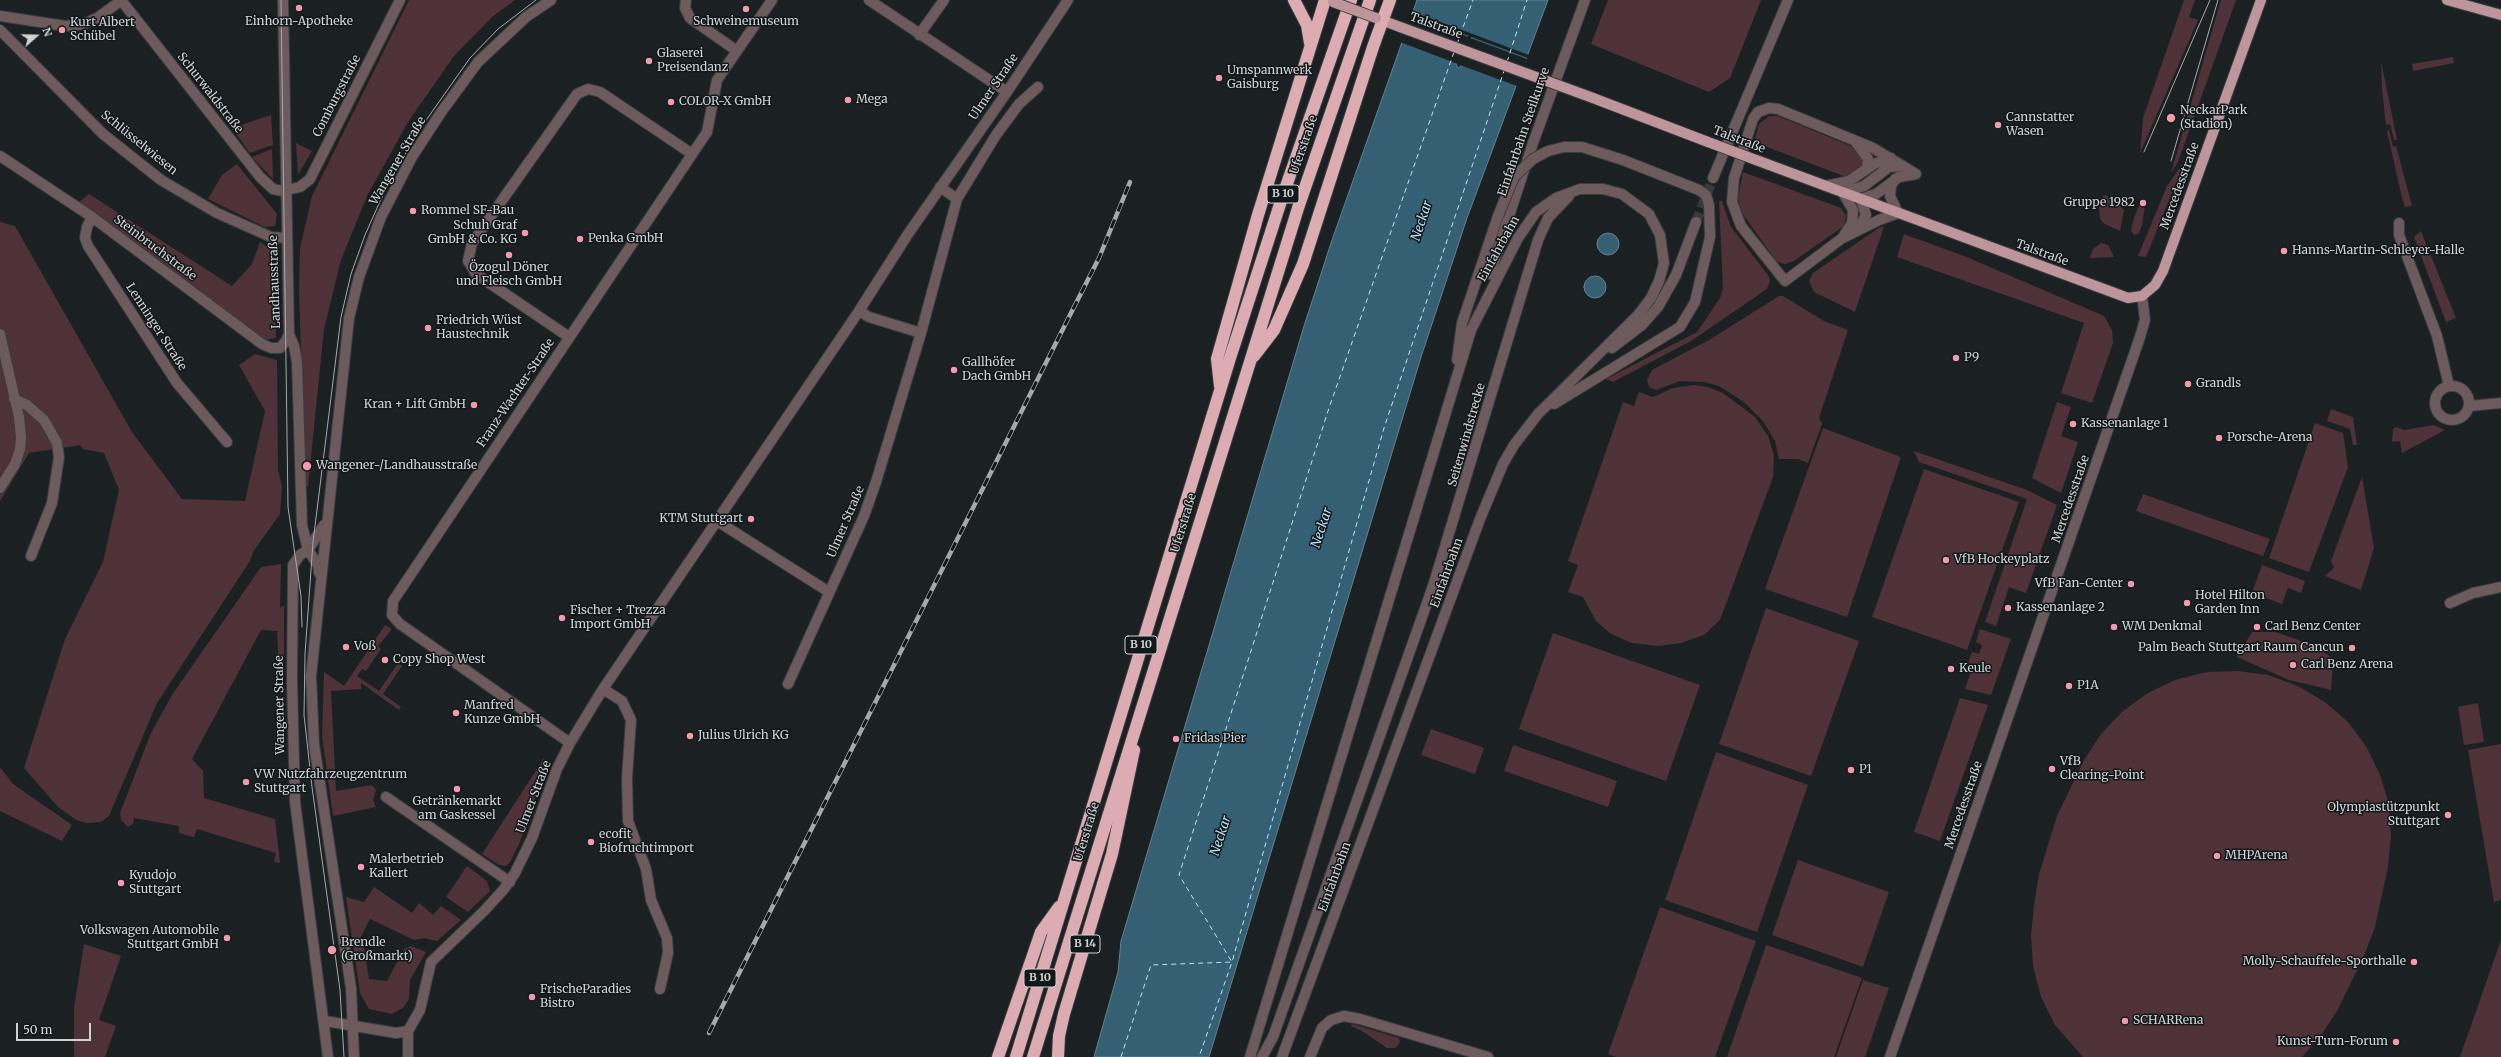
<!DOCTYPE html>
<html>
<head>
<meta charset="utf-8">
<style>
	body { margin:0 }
	#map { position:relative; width:2501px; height:1057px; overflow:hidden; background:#1b2023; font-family:Merriweather,serif }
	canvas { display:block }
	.north { position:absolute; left:16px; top:16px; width:40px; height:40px; -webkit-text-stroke:3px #121719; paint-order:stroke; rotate:70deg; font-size:11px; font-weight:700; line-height:16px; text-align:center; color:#cfd3d4 }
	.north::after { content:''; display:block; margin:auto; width:14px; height:18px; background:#cfd3d4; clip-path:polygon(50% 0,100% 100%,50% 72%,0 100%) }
	.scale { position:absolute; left:16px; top:1023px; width:75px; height:18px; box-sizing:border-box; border:2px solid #cfd3d4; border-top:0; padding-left:5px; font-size:12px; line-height:14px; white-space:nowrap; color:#cfd3d4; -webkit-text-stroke:3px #121719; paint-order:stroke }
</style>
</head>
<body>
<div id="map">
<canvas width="2501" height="1057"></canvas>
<div class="north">N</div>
<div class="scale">50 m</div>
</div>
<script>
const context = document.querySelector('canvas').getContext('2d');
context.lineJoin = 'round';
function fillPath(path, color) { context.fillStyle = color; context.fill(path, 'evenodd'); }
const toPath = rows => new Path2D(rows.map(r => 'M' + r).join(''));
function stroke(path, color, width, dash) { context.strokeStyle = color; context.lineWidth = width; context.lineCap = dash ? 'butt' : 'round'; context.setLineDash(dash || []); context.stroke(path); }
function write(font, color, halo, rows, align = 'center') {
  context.font = font + ' Merriweather,serif'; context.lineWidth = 3; context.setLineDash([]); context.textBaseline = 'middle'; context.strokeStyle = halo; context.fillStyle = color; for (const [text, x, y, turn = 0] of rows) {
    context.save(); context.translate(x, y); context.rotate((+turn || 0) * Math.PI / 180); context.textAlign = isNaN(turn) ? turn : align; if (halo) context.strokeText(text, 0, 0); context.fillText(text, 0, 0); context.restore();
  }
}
fillPath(toPath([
	[409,0,515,0,492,17,454,56,408,122,367,196,341,260,324,329,308,486,305,486,299,291,300,248,312,196],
	[1608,0,1761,0,1730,78,1709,92,1591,44],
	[2184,0,2195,0,2189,17,2198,20,2140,153,2143,118],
	[2221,0,2236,0,2178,162,2171,173],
	[2453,57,2454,63,2413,71,2412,64],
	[2381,61,2397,140,2394,140,2390,124,2386,125,2382,89],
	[271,115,273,145,250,153,232,128],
	[1769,116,1778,116,1858,149,1863,158,1862,169,1852,176,1846,177,1754,142,1759,124],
	[2389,130,2393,147,2396,146,2412,206,2405,207,2402,198,2387,131],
	[296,143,312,151,298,175],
	[272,149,273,179,252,157],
	[2184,162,2189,164,2188,166,2180,173,2146,257,2138,256,2167,186],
	[237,164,277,214,275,226,265,227,208,199,222,175],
	[1743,172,1841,208,1846,215,1844,226,1794,261,1785,264,1777,262,1742,213,1738,198],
	[89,194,232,286,252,264,260,242,274,251,276,338,265,340,79,202],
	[2106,195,2124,210,2120,231,2103,223,2100,218,2099,208,2103,196],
	[2142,198,2146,199,2142,225,2139,233,2134,235,2131,231,2134,218],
	[1719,201,1722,201,1731,227,1768,275,1770,280,1767,289,1691,341,1613,382,1606,379,1697,332,1720,298,1723,288],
	[0,222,15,226,132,432,182,499,245,501,265,411,239,365,255,354,277,360,278,470,282,486,280,514,253,552,250,561,157,703,109,816,101,822,87,823,76,820,58,807,24,768,65,639,103,562,119,490,104,453,83,449,80,445,29,453,0,501],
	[1880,227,1884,227,1855,312,1814,292,1809,281,1813,273],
	[2421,231,2456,318,2446,322,2414,237],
	[1904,234,1964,256,2104,316,2112,330,2113,343,2092,403,2061,393,2084,323,1897,257],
	[2101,243,2108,245,2114,257,2090,258,2093,249],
	[1779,296,1783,296,1824,321,1848,330,1819,418,1822,424,1808,463,1798,459,1779,459,1775,441,1763,421,1744,402,1719,386,1704,382,1680,381,1656,390,1649,387,1647,380,1652,370,1709,340],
	[1694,385,1708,387,1723,393,1755,417,1768,436,1774,455,1773,477,1720,620,1704,635,1681,643,1657,646,1632,643,1611,634,1596,621,1583,597,1568,592,1578,565,1568,561,1623,402,1634,406,1639,392,1653,397,1673,388],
	[2057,402,2071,407,2061,436,2078,442,2061,493,2032,478],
	[2331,409,2353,417,2357,445,2353,445,2350,429,2327,421],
	[2315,423,2343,433,2348,467,2309,572,2269,558],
	[2434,425,2445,430,2402,453,2400,441,2392,442,2393,429,2396,427,2404,430],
	[1823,428,1901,457,1847,617,1765,589],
	[1914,451,2027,490,2057,505,2026,593,2009,587,1996,626,1985,622,2027,499,1919,462],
	[1924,469,2019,502,1967,650,1872,617],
	[2362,477,2374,548,2361,590,2325,576,2334,568,2331,561],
	[2143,494,2270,539,2263,556,2136,511],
	[281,564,280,608,284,605,284,663,279,670,277,631,261,630,192,759,203,771,204,798,275,819,280,863,274,862,276,853,197,829,194,837,179,833,179,826,134,818,133,824,128,827,121,820,120,813,151,733,172,695,261,567],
	[2262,565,2305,581,2301,593,2288,588,2282,604,2252,593],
	[1766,608,1859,641,1811,776,1719,744],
	[385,625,392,629,378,646,381,649,366,671,362,669,357,676,379,691,398,663,402,666,383,694,401,707,399,710,361,683,361,689,331,691,336,791,372,785,376,790,373,800,376,807,333,816,322,736,324,672,344,686],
	[1980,629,2011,639,1991,695,1965,689,1973,665,1968,663,1972,652,1979,654,1982,645,1976,642],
	[2252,632,2275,632,2316,646,2333,659,2331,690,2289,680,2237,657],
	[1553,633,1700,685,1666,781,1519,729],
	[2238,671,2268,675,2298,686,2325,702,2348,722,2366,746,2380,775,2389,804,2391,836,2388,867,2375,927,2364,956,2337,1011,2320,1037,2302,1057,2083,1057,2055,1025,2041,997,2033,966,2031,935,2034,905,2039,874,2057,816,2084,760,2101,734,2123,711,2148,693,2175,680,2207,672],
	[1960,698,1988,705,1940,841,1914,832],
	[2478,703,2484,742,2464,745,2458,707],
	[1431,729,1484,748,1475,774,1421,755],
	[2501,744,2501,900,2494,902,2468,750],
	[1513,745,1617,781,1608,807,1504,771],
	[1716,752,1808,785,1757,932,1665,900],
	[544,758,546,766,520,842,510,862,506,866,499,865,482,854],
	[0,767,13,784,72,825,62,841,0,811],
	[1798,860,1889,892,1863,967,1772,935],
	[467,866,487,881,490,891,468,912,446,897],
	[374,887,412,913,419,903,433,915,441,906,461,920,437,941,424,938,414,940,370,919,357,944,364,947,369,979,387,981,404,949,411,946,426,952,410,980,409,999,403,1008,392,1014,369,1009,360,993,346,897,364,902],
	[1660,907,1756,941,1715,1057,1616,1057,1608,1054],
	[2501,940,2501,1057,2460,1057],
	[84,944,121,956,99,1020,116,1026,105,1057,74,1057,74,1008],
	[1766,945,1862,978,1834,1057,1727,1057],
	[1863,980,1889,988,1865,1057,1836,1057],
	[1352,1024,1399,1038,1400,1043,1395,1048,1387,1048,1362,1031,1351,1026]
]), '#4e3237');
const water = toPath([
	[1417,0,1548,0,1467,218,1421,357,1209,1057,1094,1057,1118,972,1121,941,1304,326,1332,240,1417,0],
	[1471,34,1472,37,1461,66,1458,68,1456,64,1467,36,1471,34],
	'1597 244a11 11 0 1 1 22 0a11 11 0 1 1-22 0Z',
	'1584 287a11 11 0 1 1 22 0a11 11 0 1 1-22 0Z'
]);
fillPath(water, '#356074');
stroke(water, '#638291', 1);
fillPath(toPath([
	[1411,11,1529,55,1528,58,1410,14],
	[1409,15,1468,37,1458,64,1400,42],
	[1470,38,1527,59,1517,86,1460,65]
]), '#1b2023');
stroke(toPath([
	[1457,44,1473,0],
	[1454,52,1329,408,1179,875,1232,962,1384,428,1504,71],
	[1507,62,1527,0],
	[1121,1057,1151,965,1232,962,1199,1057]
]), '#b9e3f8', 1, [5, 4]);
stroke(toPath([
	[1696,222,1713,178]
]), '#363b3e', 10, [10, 5]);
const minor = toPath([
	[121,0,260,177,273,189,283,191,300,187,310,179,400,0],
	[283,0,289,334,294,346,297,362,302,525,308,550,318,565,319,573],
	[686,0,685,8,690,18,737,51],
	[869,0,1007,92],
	[0,16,65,26,84,24,97,18,122,0],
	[0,30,103,134,161,180,217,213,271,237,287,238],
	[919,35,944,0],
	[1856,142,1868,159,1867,169],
	[0,156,92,217,262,344,271,348,280,348,286,341,289,334],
	[1713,178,1788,0],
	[1895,179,1891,186,1890,196,1898,213,1879,220,1841,239,1785,281,1741,226,1732,202,1734,178,1753,119,1758,112,1769,108,1778,109,1873,148,1916,174],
	[1825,186,1849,181,1874,164,1891,158],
	[940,187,957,199],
	[92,217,87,227,85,238,88,246,177,383,227,442],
	[2399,223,2399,235,2437,336,2449,386],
	[1857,230,1866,215,1861,199,1876,194,1899,177,1916,174],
	[1843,237,1852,223,1853,210,1843,193,1864,186,1889,167,1903,166],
	[1490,274,1533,143,1585,0],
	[859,311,869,317,921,333],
	[0,334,19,417,21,437,20,449,15,464,0,488],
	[569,337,476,274,468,261,472,243,577,94,588,89,600,92,692,154],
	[1612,348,1642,325,1658,307,1676,275,1696,222],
	[1457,360,1462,323,1498,216],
	'2435 403a17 17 0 1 1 34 0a17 17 0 1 1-34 0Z',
	[14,399,27,405,44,420,57,443,59,457,52,503,31,556],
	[1554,404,1680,327,1695,302,1710,237,1709,205,1706,195,1699,190,1623,160],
	[2469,406,2501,403],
	[717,521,829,592],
	[324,525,308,550,300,555,293,565,292,681,295,802,328,1057],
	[2450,603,2473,593,2501,587],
	[788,684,864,516,876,482,921,333,957,199,996,135,1019,104,1038,87],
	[603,689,622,701,631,720,627,778,628,821,646,869,651,900,667,938,668,953,660,989],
	[570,743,400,624,392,615,393,601,707,132,717,80,772,0],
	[386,797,510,882],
	[325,1021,396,1033,408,1031,420,1010,431,962,484,911,504,889,515,873,532,838,557,769,570,743,603,689,859,311,908,234,1007,92,1068,0],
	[354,1057,351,988,314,744,311,676,349,318,359,277,381,217,412,157,442,111,478,62,526,17,551,0],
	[408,1057,408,1031],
	[1250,1057,1471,330,1518,238,1536,212,1556,198,1580,189,1603,189,1622,194,1649,214,1660,235,1664,263,1659,281,1651,298,1638,315,1538,414,1514,445,1503,464,1480,519,1282,1057],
	[1262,1057,1273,1037,1433,586,1538,240,1548,218,1569,196],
	[1310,1057,1322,1028,1331,1020,1344,1016,1360,1019,1488,1057],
	[1890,1057,2139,340,2145,320,2142,296]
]);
const major = toPath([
	[2447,0,2501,15],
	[1376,18,1400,27],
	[1593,98,1708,142],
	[1756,160,2120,295,2128,298,2142,296,2155,285,2163,271,2261,0]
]);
const highway = toPath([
	[1294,0,1307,25,1310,43],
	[1254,356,1274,330,1303,264,1373,47,1390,0],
	[1220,386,1217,359,1258,215,1325,0],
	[998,1057,1041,932,1059,907],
	[1016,1057,1230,358,1282,198,1351,0],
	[1033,1057,1299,205,1370,0],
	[1058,1057,1059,1036,1064,1014,1112,854,1134,750]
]);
stroke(minor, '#383d3f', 12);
stroke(major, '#383d3f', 12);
stroke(highway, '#383d3f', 14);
stroke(minor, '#6d5a5d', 10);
stroke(major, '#bd959b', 10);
stroke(highway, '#ddacb3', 12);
stroke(toPath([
	[281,0,288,507,301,596,302,627],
	[2144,152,2210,0],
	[2171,161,2218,0],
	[344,1057,340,990,312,787,304,715,305,654,313,542,341,317,351,274,365,235,386,188,417,133,470,58,498,29,536,0]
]), '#a5a9ab', 1);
const rail = toPath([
	[709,1033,1071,313,1099,258,1130,182]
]);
stroke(rail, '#a5a9ab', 4.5);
stroke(rail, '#121719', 3, [9]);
const minorBridge = toPath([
	[1498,216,1514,177,1533,159,1548,151,1564,147,1582,147,1623,160]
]);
const majorBridge = toPath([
	[1333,2,1376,18],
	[1400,27,1593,98],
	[1708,142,1756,160]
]);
stroke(minorBridge, '#383d3f', 12, []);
stroke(majorBridge, '#383d3f', 12, []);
stroke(minorBridge, '#6d5a5d', 10);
stroke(majorBridge, '#bd959b', 10);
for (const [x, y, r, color] of [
	[299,8,4,"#f39aaa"],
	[746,9,4,"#f39aaa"],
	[62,30,4,"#f39aaa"],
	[649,61,4,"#f39aaa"],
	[1219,78,4,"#f39aaa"],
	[848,100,4,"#f39aaa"],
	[671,102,4,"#f39aaa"],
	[2171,118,5,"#f39aaa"],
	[1998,125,4,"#f39aaa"],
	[2143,203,4,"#f39aaa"],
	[413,211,4,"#f39aaa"],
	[525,233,4,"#f39aaa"],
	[580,239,4,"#f39aaa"],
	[2284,251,4,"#f39aaa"],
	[509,255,4,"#f39aaa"],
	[428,328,4,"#f39aaa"],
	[1956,358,4,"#f39aaa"],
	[954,370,4,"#f39aaa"],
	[2188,384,4,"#f39aaa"],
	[474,405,4,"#f39aaa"],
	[2073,424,4,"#f39aaa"],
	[2219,438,4,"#f39aaa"],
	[307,466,5,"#f39aaa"],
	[751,519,4,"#f39aaa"],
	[1946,560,4,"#f39aaa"],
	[2131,584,4,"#f39aaa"],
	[2187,603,4,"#f39aaa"],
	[2008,608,4,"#f39aaa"],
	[562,618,4,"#f39aaa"],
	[2114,627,4,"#f39aaa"],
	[2257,627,4,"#f39aaa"],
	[346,647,4,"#f39aaa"],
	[2352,648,4,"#f39aaa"],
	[385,660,4,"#f39aaa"],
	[2293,665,4,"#f39aaa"],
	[1951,669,4,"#f39aaa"],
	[2069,686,4,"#f39aaa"],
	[456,713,4,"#f39aaa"],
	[690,736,4,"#f39aaa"],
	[1176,739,4,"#f39aaa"],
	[2052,769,4,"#f39aaa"],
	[1851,770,4,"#f39aaa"],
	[246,782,4,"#f39aaa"],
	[457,789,4,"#f39aaa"],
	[2448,815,4,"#f39aaa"],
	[591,842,4,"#f39aaa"],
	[2217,856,4,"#f39aaa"],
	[361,867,4,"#f39aaa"],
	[121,883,4,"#f39aaa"],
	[227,938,4,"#f39aaa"],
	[332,950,5,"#f39aaa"],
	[2414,962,4,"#f39aaa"],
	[532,997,4,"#f39aaa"],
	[2125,1021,4,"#f39aaa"],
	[2396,1042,4,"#f39aaa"]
]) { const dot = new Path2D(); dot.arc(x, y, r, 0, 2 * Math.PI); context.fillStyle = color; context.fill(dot); stroke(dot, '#121719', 1.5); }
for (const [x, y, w] of [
	[1283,194,32],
	[1141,645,32],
	[1085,944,30],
	[1040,978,32]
]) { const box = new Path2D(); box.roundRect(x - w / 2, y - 9, w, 18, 3); context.fillStyle = '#121719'; context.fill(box); stroke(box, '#cfd3d4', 1); }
write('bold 11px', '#cfd3d4', null, [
	["B 10",1283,194],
	["B 10",1141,645],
	["B 14",1085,944],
	["B 10",1040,978]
]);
write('12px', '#cfd3d4', '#121719', [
	["Einhorn-Apotheke",299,22,"center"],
	["Schweinemuseum",746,22,"center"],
	["Kurt Albert",70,23],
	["Schübel",70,37],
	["Glaserei",657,54],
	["Preisendanz",657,68],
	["Umspannwerk",1227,71],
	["Gaisburg",1227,85],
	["Mega",856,100],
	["COLOR-X GmbH",679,102],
	["NeckarPark",2180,111],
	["(Stadion)",2180,125],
	["Cannstatter",2006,118],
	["Wasen",2006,132],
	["Gruppe 1982",2135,203,"right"],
	["Rommel SF-Bau",421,211],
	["Schuh Graf",517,226,"right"],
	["GmbH & Co. KG",517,240,"right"],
	["Penka GmbH",588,239],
	["Hanns-Martin-Schleyer-Halle",2292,251],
	["Özogul Döner",509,268,"center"],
	["und Fleisch GmbH",509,282,"center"],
	["Friedrich Wüst",436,321],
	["Haustechnik",436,335],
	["P9",1964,358],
	["Gallhöfer",962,363],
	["Dach GmbH",962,377],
	["Grandls",2196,384],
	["Kran + Lift GmbH",466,405,"right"],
	["Kassenanlage 1",2081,424],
	["Porsche-Arena",2227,438],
	["Wangener-/Landhausstraße",316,466],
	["KTM Stuttgart",743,519,"right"],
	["VfB Hockeyplatz",1954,560],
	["VfB Fan-Center",2123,584,"right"],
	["Hotel Hilton",2195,596],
	["Garden Inn",2195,610],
	["Kassenanlage 2",2016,608],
	["Fischer + Trezza",570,611],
	["Import GmbH",570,625],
	["WM Denkmal",2122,627],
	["Carl Benz Center",2265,627],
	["Voß",354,647],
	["Palm Beach Stuttgart Raum Cancun",2344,648,"right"],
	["Copy Shop West",393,660],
	["Carl Benz Arena",2301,665],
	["Keule",1959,669],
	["P1A",2077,686],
	["Manfred",464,706],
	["Kunze GmbH",464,720],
	["Julius Ulrich KG",698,736],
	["Fridas Pier",1184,739],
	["VfB",2060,762],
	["Clearing-Point",2060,776],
	["P1",1859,770],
	["VW Nutzfahrzeugzentrum",254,775],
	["Stuttgart",254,789],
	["Getränkemarkt",457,802,"center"],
	["am Gaskessel",457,816,"center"],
	["Olympiastützpunkt",2440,808,"right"],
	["Stuttgart",2440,822,"right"],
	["ecofit",599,835],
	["Biofruchtimport",599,849],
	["MHPArena",2225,856],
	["Malerbetrieb",369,860],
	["Kallert",369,874],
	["Kyudojo",129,876],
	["Stuttgart",129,890],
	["Volkswagen Automobile",219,931,"right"],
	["Stuttgart GmbH",219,945,"right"],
	["Brendle",341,943],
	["(Großmarkt)",341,957],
	["Molly-Schauffele-Sporthalle",2406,962,"right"],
	["FrischeParadies",540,990],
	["Bistro",540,1004],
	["SCHARRena",2133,1021],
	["Kunst-Turn-Forum",2388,1042,"right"]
], 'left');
write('12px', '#cfd3d4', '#121719', [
	["Talstraße",1436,26,20],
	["Ulmer Straße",994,87,-56],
	["Schurwaldstraße",210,93,52],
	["Comburgstraße",337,96,-63],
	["Einfahrbahn Steilkurve",1524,132,-71],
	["Talstraße",1739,140,21],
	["Schlüsselwiesen",139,143,39],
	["Uferstraße",1304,145,-71],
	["Wangener Straße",398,161,-60],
	["Mercedesstraße",2180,186,-70],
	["Steinbruchstraße",155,248,37],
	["Einfahrbahn",1499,249,-61],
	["Talstraße",2042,253,20],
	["Landhausstraße",275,282,-92],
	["Lenninger Straße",156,327,57],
	["Franz-Wachter-Straße",516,393,-56],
	["Seitenwindstrecke",1467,435,-74],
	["Mercedesstraße",2071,499,-71],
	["Ulmer Straße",846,522,-67],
	["Uferstraße",1184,523,-73],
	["Einfahrbahn",1447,573,-70],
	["Wangener Straße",280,705,-91],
	["Ulmer Straße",534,797,-69],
	["Mercedesstraße",1964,805,-71],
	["Uferstraße",1087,832,-73],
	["Einfahrbahn",1335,877,-70]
]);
write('italic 13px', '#b9e3f8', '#121719', [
	["Neckar",1422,221,-72],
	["Neckar",1322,528,-72],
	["Neckar",1221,836,-72]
]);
</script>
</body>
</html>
